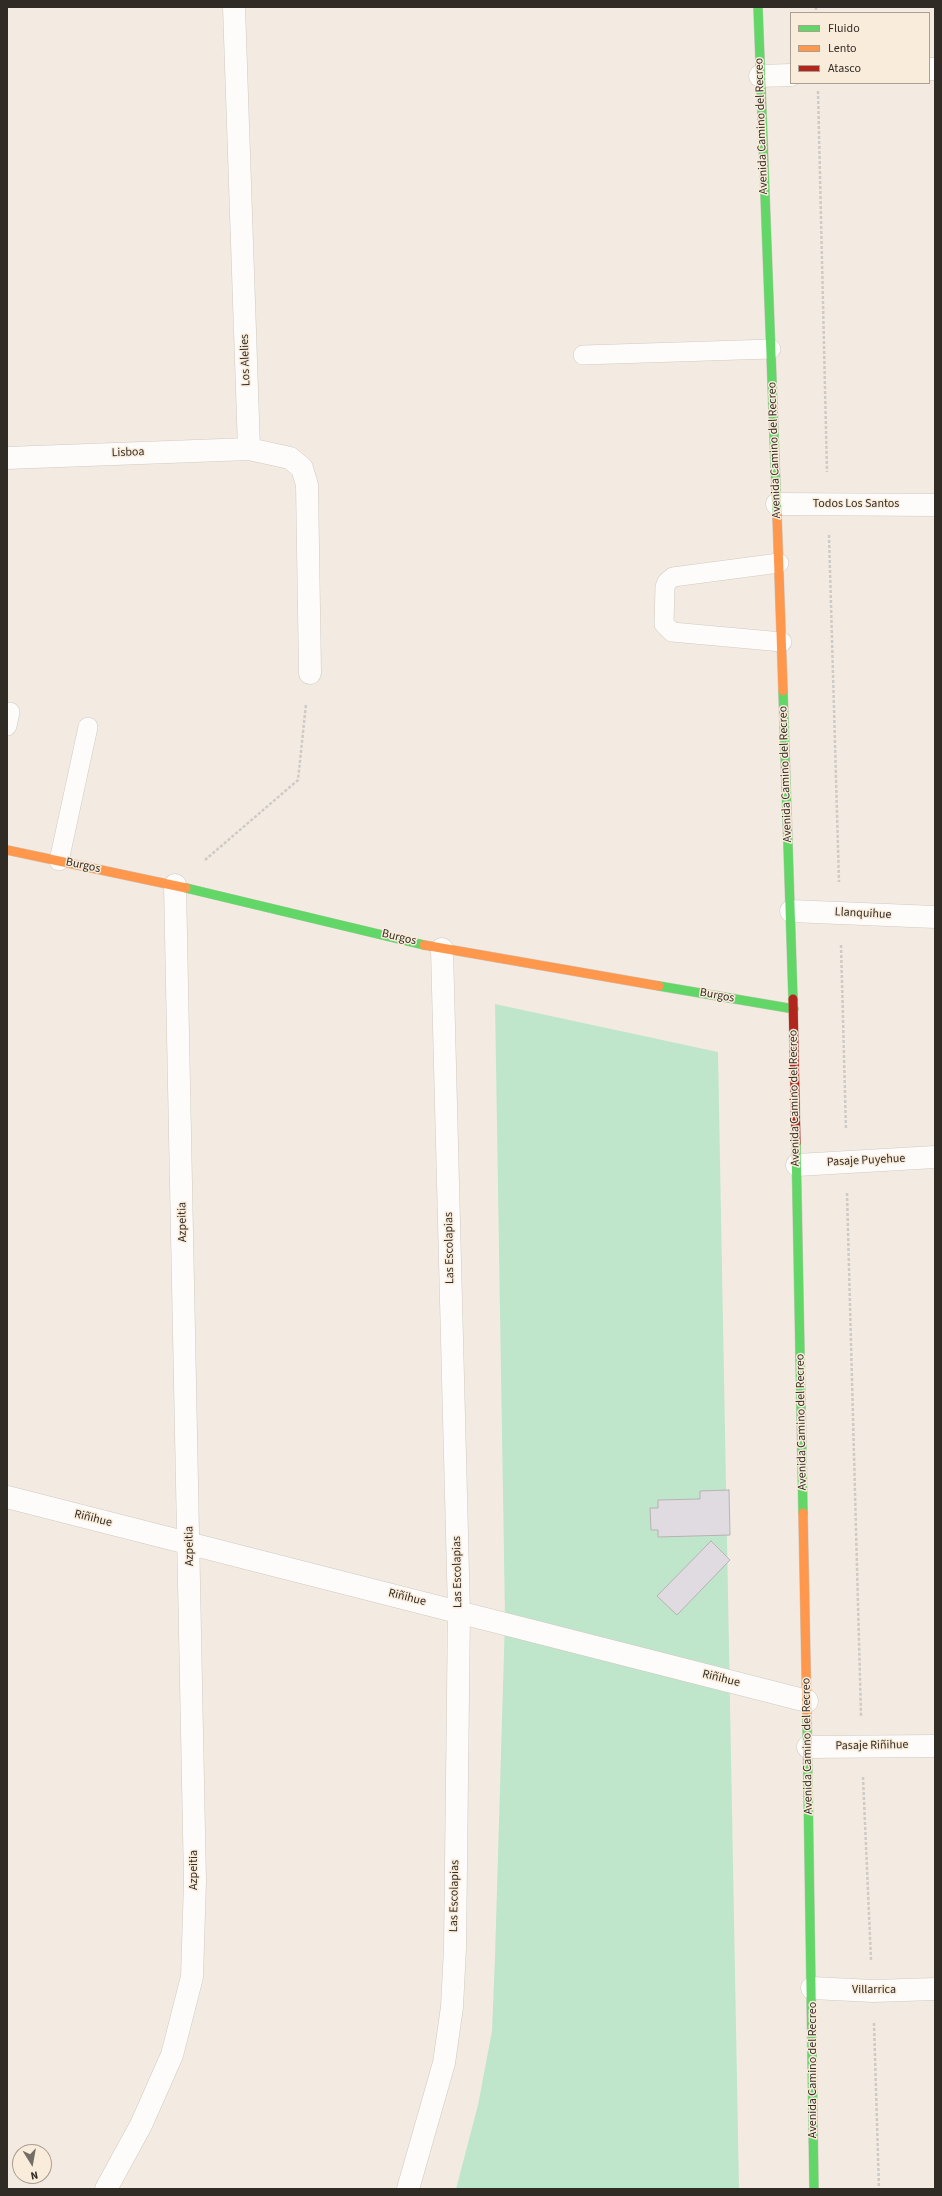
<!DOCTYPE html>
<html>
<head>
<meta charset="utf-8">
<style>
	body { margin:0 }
	#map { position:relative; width:942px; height:2196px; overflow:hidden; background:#f3ebe1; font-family:"Source Sans 3",sans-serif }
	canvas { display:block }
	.frame { position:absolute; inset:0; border:8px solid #312b25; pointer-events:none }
	.legend { position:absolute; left:790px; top:12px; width:140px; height:72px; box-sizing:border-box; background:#faecda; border:1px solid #aa9f92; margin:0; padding:5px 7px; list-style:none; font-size:12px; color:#312b25 }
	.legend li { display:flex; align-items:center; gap:8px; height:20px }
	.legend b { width:20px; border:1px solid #aa9f92 }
	.north { position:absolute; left:12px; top:2144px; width:40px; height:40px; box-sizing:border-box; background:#faecda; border:1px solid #aa9f92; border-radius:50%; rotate:169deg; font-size:11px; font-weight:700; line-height:16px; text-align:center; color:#312b25 }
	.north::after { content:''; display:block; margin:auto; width:14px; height:18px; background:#756e67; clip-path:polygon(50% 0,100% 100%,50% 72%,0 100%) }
</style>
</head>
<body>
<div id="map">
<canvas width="942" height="2196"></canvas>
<div class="frame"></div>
<ul class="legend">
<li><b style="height:5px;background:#63d668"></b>Fluido</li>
<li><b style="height:5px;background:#ff974d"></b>Lento</li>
<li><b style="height:5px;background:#b3261e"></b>Atasco</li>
</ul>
<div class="north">N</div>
</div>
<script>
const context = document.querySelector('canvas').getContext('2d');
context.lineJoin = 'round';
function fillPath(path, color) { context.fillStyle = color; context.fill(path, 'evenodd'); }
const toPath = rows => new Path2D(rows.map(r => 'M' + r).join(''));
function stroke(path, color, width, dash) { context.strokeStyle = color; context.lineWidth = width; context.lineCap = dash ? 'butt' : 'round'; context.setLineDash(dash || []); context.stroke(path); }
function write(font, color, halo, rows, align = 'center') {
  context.font = font + ' "Source Sans 3",sans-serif'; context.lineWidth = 3; context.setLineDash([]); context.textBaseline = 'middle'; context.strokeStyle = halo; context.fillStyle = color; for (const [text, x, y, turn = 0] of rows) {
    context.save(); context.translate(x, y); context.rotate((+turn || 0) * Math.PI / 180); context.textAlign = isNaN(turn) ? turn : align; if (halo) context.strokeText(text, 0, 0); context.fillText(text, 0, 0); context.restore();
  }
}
fillPath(toPath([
	[495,1004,718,1052,739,2189,456,2189,478,2105,492,2031,495,1957,505,1618]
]), '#bfe6cb');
const building = toPath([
	[729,1490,730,1535,658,1537,658,1530,651,1530,650,1508,658,1508,658,1500,700,1499,700,1491,729,1490],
	[711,1541,730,1560,677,1615,657,1596,711,1541]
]);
fillPath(building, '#dfdbe0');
stroke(building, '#b7b3b2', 1);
const lane = toPath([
	[583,355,771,349],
	[779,563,673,577,667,582,665,587,664,624,672,632,782,642],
	[7,726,10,712],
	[59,861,88,727]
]);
const street = toPath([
	[234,7,249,449],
	[929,69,935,69],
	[760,76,791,75],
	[7,458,249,449,290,458,302,468,307,485,310,673],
	[777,504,935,505],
	[791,911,935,917],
	[797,1165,935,1157],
	[7,1497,807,1701],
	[808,1747,935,1746],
	[812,1988,873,1991,935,1989],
	[106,2189,141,2125,172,2055,192,1977,195,1881,175,885],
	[408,2189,444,2063,452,2007,455,1948,459,1612,442,949]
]);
const fast = toPath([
	[758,7,777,515],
	[783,691,793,999],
	[186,888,424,945],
	[659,986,794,1009],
	[796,1143,803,1513],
	[807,1718,814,2189]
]);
const slow = toPath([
	[777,515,783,691],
	[7,850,186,888],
	[424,945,659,986],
	[803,1513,807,1718]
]);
const jam = toPath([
	[793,999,796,1143]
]);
stroke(lane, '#cfc9c1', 20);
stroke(street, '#cfc9c1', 23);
stroke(fast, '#cfc9c1', 10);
stroke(slow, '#cfc9c1', 10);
stroke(jam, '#cfc9c1', 10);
stroke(toPath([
	[816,7,816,13],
	[818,91,827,472],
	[829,535,839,882],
	[205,860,298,780,306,704],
	[841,945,846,1130],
	[847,1193,861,1716],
	[863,1777,871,1960],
	[874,2023,879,2189]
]), '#cecac6', 2.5, [3, 2]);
stroke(lane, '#fdfcfa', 19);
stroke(street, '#fdfcfa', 22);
stroke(fast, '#63d668', 9);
stroke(slow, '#ff974d', 9);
stroke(jam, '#b3261e', 9);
write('12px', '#312b25', '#faecda', [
	["Avenida Camino del Recreo",762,126,-92],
	["Los Alelies",246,360,-92],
	["Avenida Camino del Recreo",775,450,-92],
	["Lisboa",128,453,-2],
	["Todos Los Santos",856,504],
	["Avenida Camino del Recreo",786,774,-92],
	["Burgos",83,866,12],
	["Llanquihue",863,914,3],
	["Burgos",399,938,13],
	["Burgos",717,996,10],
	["Avenida Camino del Recreo",795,1098,-91],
	["Pasaje Puyehue",866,1161,-3],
	["Azpeitia",183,1222,-91],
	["Las Escolapias",450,1248,-91],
	["Avenida Camino del Recreo",802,1422,-91],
	["Riñihue",93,1519,14],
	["Azpeitia",190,1546,-91],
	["Las Escolapias",458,1572,-91],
	["Riñihue",407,1598,14],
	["Riñihue",721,1679,14],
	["Avenida Camino del Recreo",808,1746,-91],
	["Pasaje Riñihue",872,1746,-1],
	["Azpeitia",194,1870,-90],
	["Las Escolapias",455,1896,-89],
	["Villarrica",874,1990],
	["Avenida Camino del Recreo",813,2070,-90]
]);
</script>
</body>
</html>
